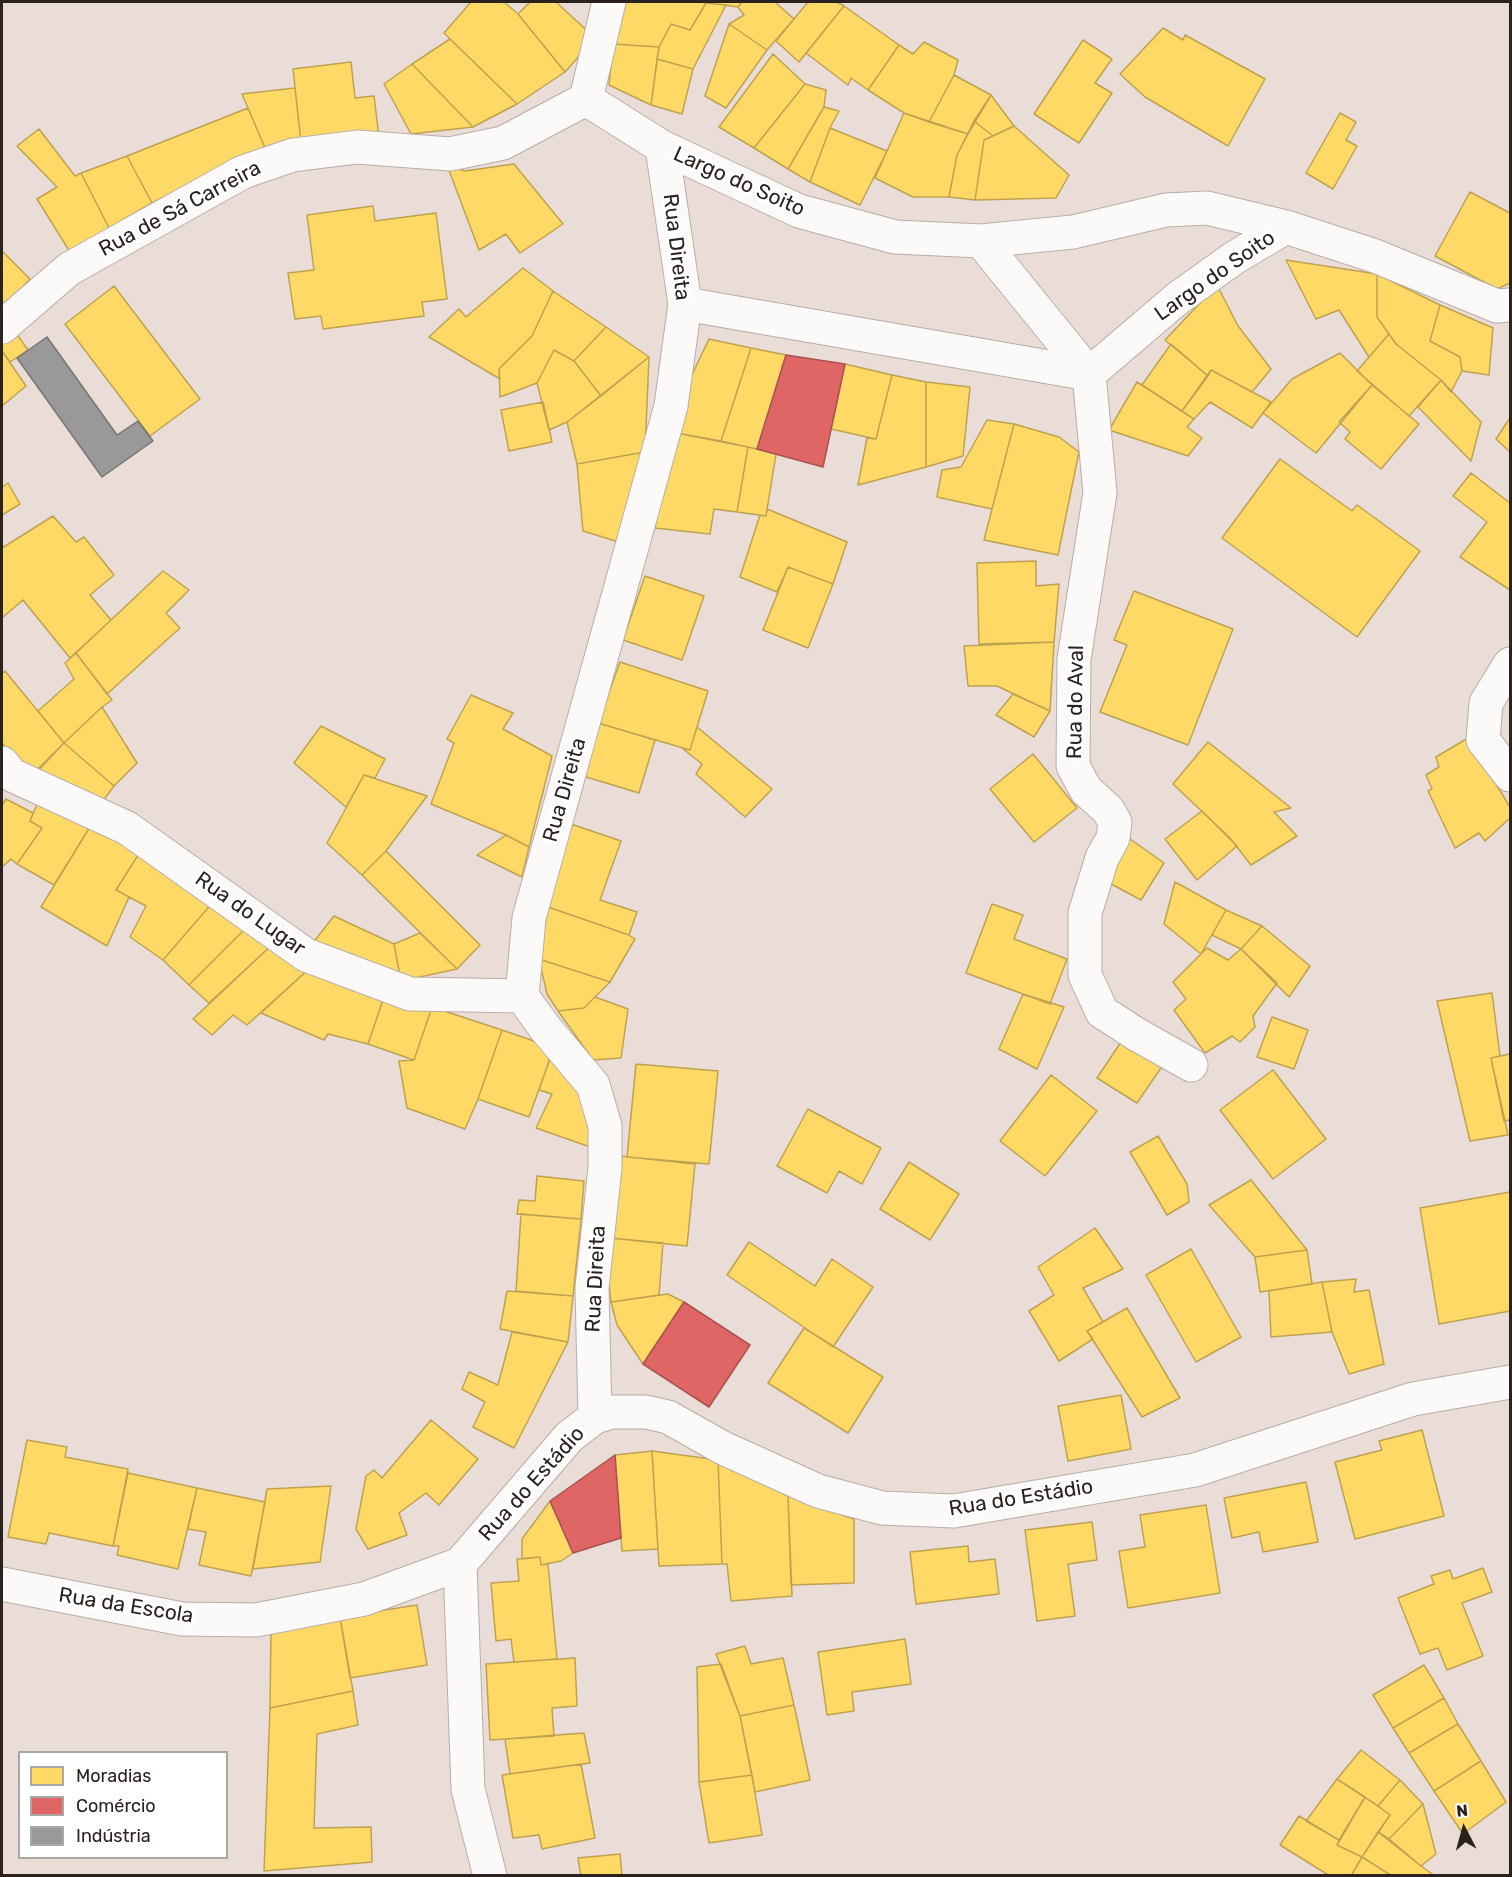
<!DOCTYPE html>
<html>
<head>
<meta charset="utf-8">
<style>
	body { margin:0 }
	#map { position:relative; width:1512px; height:1877px; overflow:hidden; background:#eadcd6; font-family:Rubik,sans-serif }
	canvas { display:block }
	.frame { position:absolute; inset:0; border:3px solid #2b221e; pointer-events:none }
	.legend { position:absolute; left:18px; top:1751px; width:210px; height:108px; box-sizing:border-box; background:#fff; border:2px solid #aaa7a5; margin:0; padding:8px 10px; list-style:none; font-size:18px; color:#2b221e }
	.legend li { display:flex; align-items:center; gap:12px; height:30px }
	.legend b { width:30px; border:2px solid #aaa7a5 }
	.north { position:absolute; left:1434px; top:1799px; width:60px; height:60px; -webkit-text-stroke:4px #fff; paint-order:stroke; rotate:354deg; font-size:16px; font-weight:700; line-height:24px; text-align:center; color:#2b221e }
	.north::after { content:''; display:block; margin:auto; width:21px; height:27px; background:#2b221e; clip-path:polygon(50% 0,100% 100%,50% 72%,0 100%) }
</style>
</head>
<body>
<div id="map">
<canvas width="1512" height="1877"></canvas>
<div class="frame"></div>
<ul class="legend">
<li><b style="height:16px;background:#ffd966"></b>Moradias</li>
<li><b style="height:16px;background:#e06666"></b>Comércio</li>
<li><b style="height:16px;background:#999"></b>Indústria</li>
</ul>
<div class="north">N</div>
</div>
<script>
const context = document.querySelector('canvas').getContext('2d');
context.lineJoin = 'round';
function fillPath(path, color) { context.fillStyle = color; context.fill(path, 'evenodd'); }
const toPath = rows => new Path2D(rows.map(r => 'M' + r).join(''));
function stroke(path, color, width, dash) { context.strokeStyle = color; context.lineWidth = width; context.lineCap = dash ? 'butt' : 'round'; context.setLineDash(dash || []); context.stroke(path); }
function write(font, color, halo, rows, align = 'center') {
  context.font = font + ' Rubik,sans-serif'; context.lineWidth = 6; context.setLineDash([]); context.textBaseline = 'middle'; context.strokeStyle = halo; context.fillStyle = color; for (const [text, x, y, turn = 0] of rows) {
    context.save(); context.translate(x, y); context.rotate((+turn || 0) * Math.PI / 180); context.textAlign = isNaN(turn) ? turn : align; if (halo) context.strokeText(text, 0, 0); context.fillText(text, 0, 0); context.restore();
  }
}
const homes = toPath([
	[471,2,504,2,518,14,565,72,517,104,444,33,471,2],
	[530,2,556,2,595,38,565,72,518,14,530,2],
	[620,2,703,2,706,3,690,30,671,24,659,47,613,44,620,2],
	[703,2,742,2,738,7,703,2],
	[742,2,775,2,794,19,767,50,729,24,744,15,738,7,742,2],
	[808,2,837,2,844,6,799,62,776,41,808,2],
	[706,3,726,5,693,69,657,59,659,47,671,24,690,30,706,3],
	[844,6,899,45,868,90,851,78,848,85,806,53,844,6],
	[729,24,767,50,726,108,705,96,729,24],
	[1163,28,1183,40,1185,35,1265,79,1228,146,1145,97,1120,74,1163,28],
	[450,39,517,104,473,127,412,64,450,39],
	[1083,40,1112,59,1095,83,1112,93,1079,143,1034,114,1083,40],
	[924,42,958,60,954,75,929,122,904,113,868,90,899,45,913,54,924,42],
	[613,44,659,47,651,105,609,85,613,44],
	[773,54,805,84,754,148,719,127,773,54],
	[657,59,693,69,682,114,651,105,657,59],
	[351,62,355,98,374,96,379,137,301,142,293,69,351,62],
	[412,64,473,127,411,134,384,84,412,64],
	[954,75,991,95,968,134,929,122,954,75],
	[805,84,826,90,824,107,788,169,754,148,805,84],
	[295,88,301,142,265,148,242,94,295,88],
	[991,95,1014,126,993,136,974,121,991,95],
	[824,107,839,111,830,128,810,182,788,169,824,107],
	[248,108,265,148,152,203,127,156,248,108],
	[904,113,968,134,957,155,949,197,913,197,875,178,904,113],
	[1340,113,1356,122,1346,140,1357,146,1333,189,1306,173,1340,113],
	[974,121,993,136,984,140,975,200,949,197,957,155,974,121],
	[1014,126,1069,175,1056,198,975,200,984,140,1014,126],
	[830,128,887,151,860,205,810,182,830,128],
	[39,129,75,176,81,173,109,228,70,252,37,199,57,187,17,146,39,129],
	[127,156,152,203,109,228,81,173,127,156],
	[514,164,563,224,520,253,506,234,479,250,447,165,465,171,514,164],
	[1470,192,1510,213,1510,283,1497,289,1435,256,1470,192],
	[373,206,375,221,436,213,447,299,422,302,424,316,323,329,321,316,295,319,288,273,314,270,307,215,373,206],
	[2,251,30,279,4,307,2,305,2,251],
	[1286,260,1377,274,1377,317,1389,334,1369,357,1339,310,1316,319,1286,260],
	[523,268,553,291,532,336,499,369,500,379,429,337,459,309,466,317,523,268],
	[1377,274,1440,305,1430,341,1460,357,1462,371,1451,392,1441,380,1396,344,1377,317,1377,274],
	[1217,285,1238,326,1271,369,1252,392,1211,370,1208,376,1165,340,1217,285],
	[114,286,200,399,150,436,65,324,114,286],
	[553,291,606,327,574,361,554,350,537,383,500,397,499,369,532,336,553,291],
	[1440,305,1493,328,1489,375,1462,371,1460,357,1430,341,1440,305],
	[606,327,649,357,601,396,574,361,606,327],
	[14,330,28,350,10,362,2,351,2,339,14,330],
	[1389,334,1396,344,1441,380,1409,416,1357,371,1389,334],
	[709,339,751,348,721,441,671,432,682,396,709,339],
	[1171,344,1208,376,1182,411,1142,385,1171,344],
	[751,348,786,355,757,449,721,441,751,348],
	[554,350,574,361,601,396,567,422,549,430,537,383,554,350],
	[2,351,26,386,2,406,2,351],
	[1340,353,1372,385,1316,453,1263,413,1292,379,1340,353],
	[649,357,645,452,577,464,567,422,649,357],
	[845,364,892,375,876,439,831,429,845,364],
	[1211,370,1271,402,1252,428,1210,402,1194,419,1182,411,1211,370],
	[892,375,926,382,926,467,858,485,867,438,876,439,892,375],
	[1441,380,1481,422,1471,461,1418,407,1441,380],
	[926,382,970,387,963,456,926,467,926,382],
	[1137,382,1194,419,1187,427,1202,438,1188,456,1109,430,1137,382],
	[1372,385,1419,424,1381,469,1345,439,1350,432,1339,422,1372,385],
	[543,402,552,442,509,451,501,410,543,402],
	[1510,418,1510,452,1496,439,1510,418],
	[987,420,1014,424,992,509,937,497,942,470,961,467,987,420],
	[1014,424,1059,437,1079,452,1058,555,984,540,1014,424],
	[671,432,748,447,737,512,714,509,710,534,655,528,671,432],
	[748,447,776,454,766,516,737,512,748,447],
	[645,452,622,543,583,531,577,464,645,452],
	[1280,459,1352,511,1357,505,1420,551,1357,637,1222,538,1280,459],
	[1471,473,1510,503,1510,590,1460,557,1487,522,1453,496,1471,473],
	[8,483,20,504,2,515,2,487,8,483],
	[767,509,847,542,833,584,788,567,777,592,740,577,760,515,766,516,767,509],
	[53,516,76,542,84,537,114,575,90,595,111,620,70,658,23,600,3,617,2,615,2,548,53,516],
	[1036,561,1036,586,1059,584,1054,642,979,644,977,563,1036,561],
	[788,567,833,584,808,648,763,630,788,567],
	[163,571,189,590,166,613,180,628,107,694,76,653,163,571],
	[645,576,704,596,682,660,623,640,645,576],
	[1134,591,1233,629,1188,745,1100,712,1127,645,1114,640,1134,591],
	[1054,642,1050,711,997,686,968,686,964,646,1054,642],
	[76,653,112,700,102,707,64,743,38,711,74,679,65,663,76,653],
	[620,662,708,691,690,750,598,723,620,662],
	[5,671,64,743,32,777,2,743,2,674,5,671],
	[1013,694,1050,711,1034,737,996,715,1013,694],
	[471,695,513,713,503,729,552,756,529,847,506,835,431,804,454,743,447,739,471,695],
	[102,707,137,763,114,786,64,743,102,707],
	[598,723,655,740,639,793,583,776,598,723],
	[321,726,385,759,375,778,364,775,346,807,294,763,321,726],
	[697,727,772,789,745,817,696,774,702,764,682,748,690,750,697,727],
	[1468,738,1510,807,1510,818,1485,841,1479,833,1455,848,1428,791,1432,789,1426,775,1439,767,1436,757,1468,738],
	[1208,742,1291,808,1274,812,1297,836,1251,865,1230,838,1173,784,1208,742],
	[64,743,114,786,103,801,35,772,64,743],
	[1033,754,1077,808,1034,842,990,789,1033,754],
	[364,775,427,796,386,851,362,875,327,843,364,775],
	[40,797,93,822,54,885,17,864,42,828,30,821,40,797],
	[6,799,33,813,30,821,42,828,17,864,11,859,2,867,2,805,6,799],
	[1202,811,1237,846,1197,880,1165,839,1202,811],
	[93,822,140,852,116,890,129,897,107,946,41,907,93,822],
	[571,824,621,841,600,900,637,912,629,935,548,907,571,824],
	[1123,834,1164,863,1141,900,1100,878,1123,834],
	[506,835,529,847,522,877,477,855,506,835],
	[386,851,480,945,457,969,362,875,386,851],
	[140,852,213,902,163,960,130,937,146,906,116,890,140,852],
	[1175,882,1226,910,1201,954,1164,924,1175,882],
	[213,902,249,925,189,985,163,960,213,902],
	[992,904,1023,915,1014,939,1067,959,1050,1004,966,973,992,904],
	[548,907,629,935,635,939,610,982,539,959,548,907],
	[1226,910,1262,926,1241,949,1212,935,1226,910],
	[334,916,394,944,401,981,312,944,334,916],
	[249,925,274,943,209,1003,189,985,249,925],
	[1262,926,1310,966,1289,997,1241,949,1262,926],
	[420,933,457,969,401,981,394,944,420,933],
	[274,943,312,966,247,1025,233,1015,212,1035,193,1019,274,943],
	[1207,948,1228,960,1241,949,1277,983,1253,1016,1255,1027,1240,1042,1232,1036,1205,1053,1174,1010,1186,999,1173,982,1207,948],
	[539,959,610,982,584,1008,558,1011,547,994,539,959],
	[312,966,385,994,368,1044,328,1034,324,1040,261,1013,312,966],
	[1492,993,1500,1056,1491,1058,1508,1135,1470,1141,1437,1001,1492,993],
	[385,994,432,1007,414,1060,368,1044,385,994],
	[1023,994,1064,1007,1037,1069,999,1049,1023,994],
	[595,997,628,1009,621,1058,593,1060,558,1011,584,1008,595,997],
	[432,1007,502,1030,478,1099,465,1129,407,1108,399,1061,414,1060,432,1007],
	[1272,1017,1308,1030,1294,1069,1257,1057,1272,1017],
	[502,1030,554,1048,529,1117,478,1099,502,1030],
	[1125,1036,1165,1062,1137,1103,1097,1078,1125,1036],
	[1510,1054,1510,1120,1504,1121,1491,1058,1510,1054],
	[551,1055,562,1060,589,1110,593,1148,536,1128,552,1094,539,1090,551,1055],
	[636,1064,718,1071,709,1164,627,1157,636,1064],
	[1273,1070,1326,1139,1273,1179,1220,1110,1273,1070],
	[1051,1075,1097,1111,1045,1176,1000,1141,1051,1075],
	[808,1109,881,1148,862,1184,839,1171,827,1193,777,1166,808,1109],
	[1158,1136,1187,1184,1189,1202,1167,1215,1130,1152,1158,1136],
	[619,1156,695,1164,687,1246,610,1238,619,1156],
	[909,1162,959,1194,930,1240,880,1209,909,1162],
	[537,1176,584,1181,581,1219,517,1214,519,1200,535,1201,537,1176],
	[1251,1180,1307,1250,1255,1257,1209,1205,1251,1180],
	[1510,1192,1510,1311,1439,1324,1420,1208,1510,1192],
	[521,1214,581,1219,573,1296,516,1291,521,1214],
	[1095,1228,1123,1269,1083,1288,1103,1322,1087,1331,1093,1339,1059,1361,1029,1311,1054,1295,1038,1267,1095,1228],
	[610,1238,663,1243,659,1295,611,1302,608,1273,610,1238],
	[749,1242,815,1286,832,1259,873,1287,833,1347,727,1275,749,1242],
	[1191,1249,1241,1337,1196,1362,1146,1275,1191,1249],
	[1307,1250,1312,1284,1260,1292,1255,1257,1307,1250],
	[1356,1279,1354,1292,1369,1290,1384,1364,1349,1374,1332,1332,1322,1282,1356,1279],
	[1322,1282,1332,1332,1271,1337,1269,1291,1322,1282],
	[507,1291,573,1296,568,1342,500,1329,507,1291],
	[668,1294,684,1302,643,1364,617,1325,611,1302,668,1294],
	[1127,1308,1180,1398,1142,1417,1087,1331,1127,1308],
	[804,1328,883,1377,848,1433,768,1383,804,1328],
	[512,1332,568,1342,514,1448,473,1427,485,1402,462,1389,469,1372,498,1385,512,1332],
	[1121,1395,1131,1449,1068,1461,1058,1406,1121,1395],
	[431,1420,478,1459,439,1505,426,1493,399,1513,407,1535,368,1549,356,1529,366,1476,374,1470,382,1478,431,1420],
	[1422,1430,1444,1516,1355,1539,1335,1462,1382,1450,1379,1441,1422,1430],
	[27,1440,67,1447,65,1457,128,1469,113,1546,49,1533,46,1544,8,1537,27,1440],
	[652,1451,658,1549,622,1551,615,1455,652,1451],
	[652,1451,718,1460,722,1564,659,1566,652,1451],
	[718,1460,788,1496,792,1596,731,1601,727,1564,722,1564,718,1460],
	[128,1473,197,1488,178,1569,117,1555,119,1546,113,1546,128,1473],
	[1306,1482,1318,1542,1263,1552,1259,1532,1232,1538,1224,1498,1306,1482],
	[331,1486,320,1562,253,1569,267,1489,331,1486],
	[197,1488,265,1502,251,1576,199,1565,206,1532,188,1529,197,1488],
	[788,1496,854,1519,854,1583,791,1585,788,1496],
	[550,1501,573,1553,561,1561,541,1565,540,1557,522,1559,522,1539,550,1501],
	[1206,1505,1220,1593,1128,1608,1119,1551,1145,1547,1140,1515,1206,1505],
	[1092,1522,1097,1560,1068,1564,1075,1616,1037,1621,1025,1530,1092,1522],
	[968,1546,969,1562,995,1559,999,1594,916,1604,910,1552,968,1546],
	[540,1557,541,1565,548,1564,557,1659,514,1662,511,1639,496,1641,491,1583,519,1581,517,1559,540,1557],
	[1483,1568,1492,1592,1462,1603,1483,1656,1447,1670,1438,1648,1420,1654,1398,1598,1434,1584,1431,1576,1450,1570,1453,1579,1483,1568],
	[417,1605,427,1665,350,1678,340,1617,417,1605],
	[340,1617,353,1691,270,1708,271,1630,340,1617],
	[905,1639,911,1684,852,1692,854,1711,827,1715,818,1652,905,1639],
	[745,1646,751,1664,783,1658,794,1705,740,1716,716,1654,745,1646],
	[575,1658,577,1706,552,1708,554,1736,490,1740,486,1664,575,1658],
	[721,1664,740,1716,752,1775,699,1782,697,1667,721,1664],
	[1424,1665,1444,1698,1393,1728,1373,1695,1424,1665],
	[353,1691,358,1725,317,1734,314,1828,371,1827,372,1862,264,1871,270,1708,353,1691],
	[1444,1698,1458,1724,1409,1753,1393,1728,1444,1698],
	[794,1705,810,1780,755,1792,740,1716,794,1705],
	[1458,1724,1481,1761,1434,1791,1409,1753,1458,1724],
	[584,1733,590,1763,510,1774,505,1739,584,1733],
	[1361,1750,1400,1780,1378,1806,1337,1779,1361,1750],
	[1481,1761,1506,1802,1463,1834,1434,1791,1481,1761],
	[581,1764,595,1838,542,1849,539,1835,513,1838,502,1775,581,1764],
	[752,1775,762,1835,709,1843,699,1782,752,1775],
	[1337,1779,1365,1797,1339,1840,1306,1821,1337,1779],
	[1400,1780,1423,1804,1389,1839,1378,1832,1390,1815,1378,1806,1400,1780],
	[1365,1797,1390,1815,1362,1857,1337,1845,1365,1797],
	[1423,1804,1436,1854,1421,1866,1389,1839,1423,1804],
	[1299,1816,1339,1840,1337,1845,1362,1857,1351,1876,1330,1876,1280,1845,1299,1816],
	[1378,1832,1421,1866,1435,1876,1392,1876,1362,1857,1378,1832],
	[620,1854,622,1876,581,1876,578,1858,620,1854],
	[1362,1857,1392,1876,1351,1876,1362,1857]
]);
fillPath(homes, '#ffd966');
stroke(homes, '#bfa250', 1.5);
const shops = toPath([
	[786,355,845,364,823,467,757,449,786,355],
	[684,1302,750,1345,709,1407,643,1364,684,1302],
	[615,1455,621,1538,573,1553,550,1501,615,1455]
]);
fillPath(shops, '#e06666');
stroke(shops, '#aa5250', 1.5);
const industry = toPath([
	[47,337,117,435,138,421,153,441,102,477,17,358,47,337]
]);
fillPath(industry, '#999');
stroke(industry, '#787574', 1.5);
const minor = toPath([
	[586,99,662,147,799,211,895,237,981,241,1073,232,1166,210,1207,208,1286,227,1234,258,1178,298,1089,374,685,304],
	[586,99,609,2],
	[1286,227,1375,256,1497,306,1510,305],
	[981,241,1089,374,1100,493,1074,659,1073,766,1086,790,1108,810,1115,822,1113,838,1102,858,1085,913,1085,975,1102,1012,1136,1034,1191,1065],
	[2,327,69,269,243,172,293,155,357,147,450,154,503,143,586,99],
	[1510,664,1486,703,1483,740,1510,775],
	[2,763,12,775,127,828,306,955,410,994,522,996],
	[595,1417,592,1288,605,1168,605,1126,593,1085,545,1028,522,996,529,918,671,406,685,304,662,147],
	[460,1564,569,1437,595,1417,612,1412,646,1412,668,1417,723,1448,818,1491,882,1508,954,1511,1195,1470,1413,1399,1510,1382]
]);
const tertiary = toPath([
	[2,1584,182,1619,256,1620,364,1599,460,1564,468,1789,490,1876]
]);
stroke(minor, '#b8aea9', 35);
stroke(tertiary, '#b8aea9', 35);
stroke(minor, '#fcfaf9', 33);
stroke(tertiary, '#fcfaf9', 33);
write('21px', '#2b221e', '#fff', [
	["Largo do Soito",739,182,24],
	["Rua de Sá Carreira",180,209,-28],
	["Rua Direita",676,247,83],
	["Largo do Soito",1215,276,-35],
	["Rua do Aval",1076,702,-89],
	["Rua Direita",565,790,-74],
	["Rua do Lugar",250,914,35],
	["Rua Direita",596,1279,-87],
	["Rua do Estádio",532,1484,-48],
	["Rua do Estádio",1021,1498,-9],
	["Rua da Escola",126,1606,9]
]);
</script>
</body>
</html>
